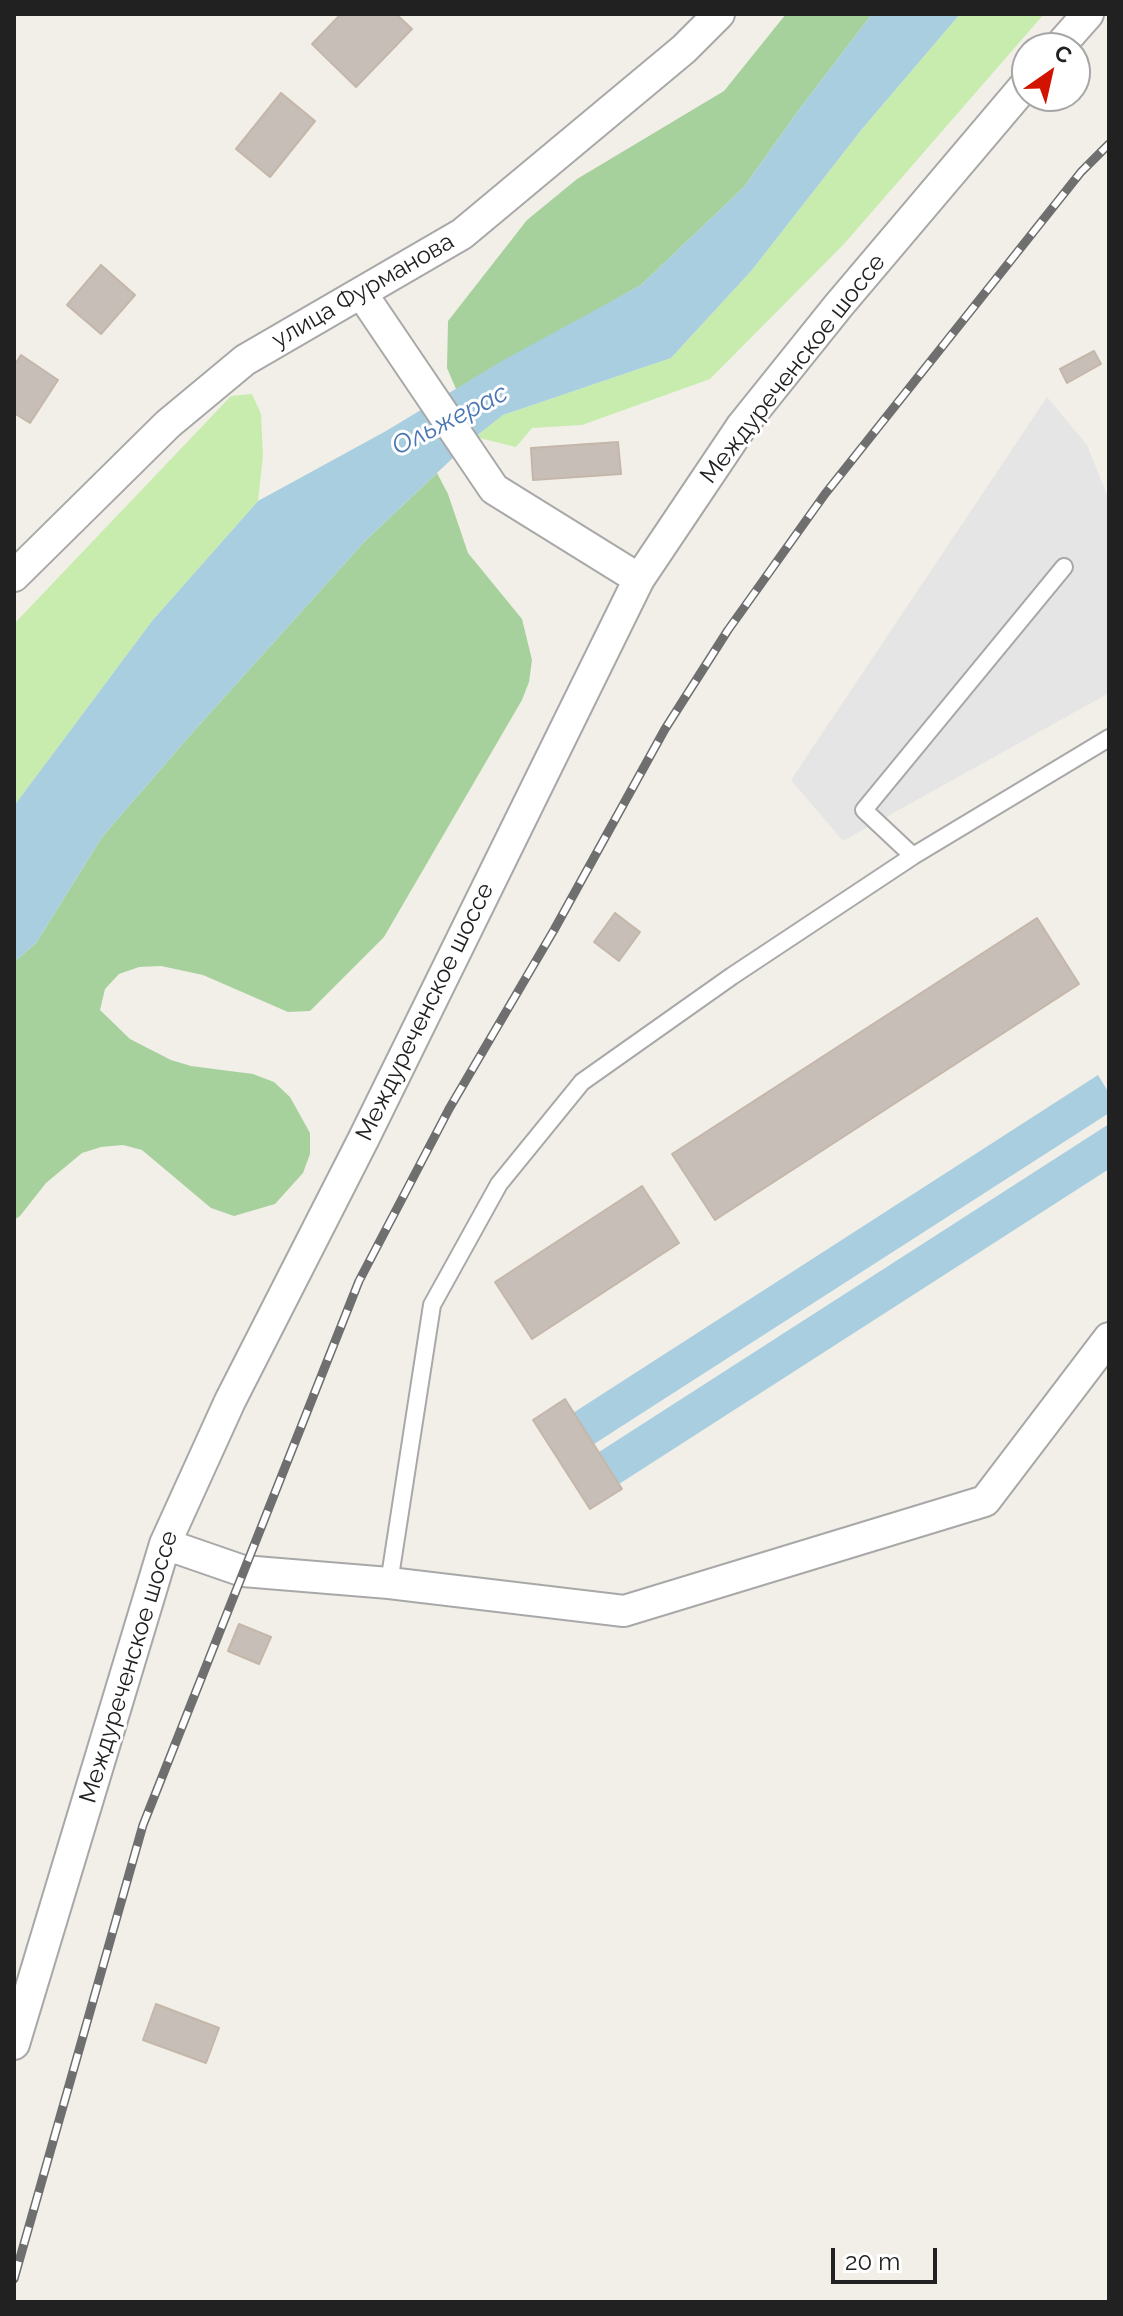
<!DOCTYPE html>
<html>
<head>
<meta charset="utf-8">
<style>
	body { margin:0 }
	#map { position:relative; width:1123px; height:2316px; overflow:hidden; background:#f2efe8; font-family:Raleway,sans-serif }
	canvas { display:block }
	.frame { position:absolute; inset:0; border:16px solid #212121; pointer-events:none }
	.north { position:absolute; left:1011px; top:32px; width:80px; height:80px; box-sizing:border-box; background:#fff; border:2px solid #a6a6a6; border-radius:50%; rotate:34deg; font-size:22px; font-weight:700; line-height:32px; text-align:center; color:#212121 }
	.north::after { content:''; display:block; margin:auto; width:28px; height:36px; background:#d21300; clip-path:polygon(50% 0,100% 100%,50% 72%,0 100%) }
	.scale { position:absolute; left:831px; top:2248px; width:106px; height:36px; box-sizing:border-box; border:4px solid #212121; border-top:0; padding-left:10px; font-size:24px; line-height:28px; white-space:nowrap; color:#212121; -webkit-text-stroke:6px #fff; paint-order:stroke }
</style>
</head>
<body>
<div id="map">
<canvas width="1123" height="2316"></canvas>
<div class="frame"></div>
<div class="north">С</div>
<div class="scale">20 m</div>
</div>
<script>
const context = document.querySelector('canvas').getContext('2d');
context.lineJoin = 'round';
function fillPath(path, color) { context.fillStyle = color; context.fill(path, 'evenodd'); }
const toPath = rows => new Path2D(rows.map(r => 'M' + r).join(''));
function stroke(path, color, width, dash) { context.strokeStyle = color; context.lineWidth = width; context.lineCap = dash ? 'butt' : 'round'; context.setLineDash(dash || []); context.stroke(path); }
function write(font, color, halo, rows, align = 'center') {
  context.font = font + ' Raleway,sans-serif'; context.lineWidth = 6; context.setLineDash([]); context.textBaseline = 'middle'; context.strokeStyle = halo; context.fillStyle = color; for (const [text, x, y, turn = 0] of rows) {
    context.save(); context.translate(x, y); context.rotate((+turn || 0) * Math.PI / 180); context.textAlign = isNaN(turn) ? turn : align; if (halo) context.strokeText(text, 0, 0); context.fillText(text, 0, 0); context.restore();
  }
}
fillPath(toPath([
	[960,14,1044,14,844,244,710,379,582,425,532,428,516,447,475,437,503,415,671,358,752,270,862,129],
	[252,394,261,414,263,456,258,501,152,621,14,806,14,624,231,396]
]), '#c7ecae');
fillPath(toPath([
	[786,14,872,14,798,111,744,187,641,285,456,389,447,368,448,321,527,220,577,179,724,91],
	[437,473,448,494,468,553,522,619,532,660,529,682,522,700,384,937,310,1011,288,1012,203,975,161,966,139,967,119,974,105,989,100,1010,130,1039,171,1060,191,1066,253,1074,274,1082,290,1097,310,1133,310,1154,303,1173,275,1204,234,1216,211,1208,142,1150,123,1145,101,1147,82,1153,46,1183,20,1216,14,1220,14,962,36,943,102,837,192,733,365,541]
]), '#a7d19c');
fillPath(toPath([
	[1047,397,1087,445,1109,500,1109,693,843,841,791,780]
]), '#e5e5e5');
fillPath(toPath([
	[872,14,960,14,862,129,752,270,671,358,503,415,475,437,365,541,192,733,102,837,36,943,14,962,14,806,152,621,258,501,386,431,502,361,641,285,744,187,798,111],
	[1098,1075,1109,1093,1109,1113,594,1444,573,1413],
	[1109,1124,1109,1169,619,1484,599,1452]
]), '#a8cee0');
const building = toPath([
	[341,14,396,14,412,29,356,87,312,44,341,14],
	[281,93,315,121,270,177,236,149,281,93],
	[101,265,135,295,101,334,67,305,101,265],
	[1094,351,1101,364,1067,383,1060,369,1094,351],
	[21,355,58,380,30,423,14,413,14,366,21,355],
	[618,442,621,474,533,480,531,448,618,442],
	[615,913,640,932,619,961,594,942,615,913],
	[1037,918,1079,984,715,1220,672,1154,1037,918],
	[642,1186,679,1243,532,1339,495,1282,642,1186],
	[565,1399,622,1489,590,1509,533,1420,565,1399],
	[239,1624,271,1637,259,1664,228,1651,239,1624],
	[156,2004,219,2028,206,2063,143,2040,156,2004]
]);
fillPath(building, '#c7bfb7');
stroke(building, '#c4b7aa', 2);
const service = toPath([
	[913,856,864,810,1064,567],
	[389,1583,432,1305,499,1184,582,1082,732,976,913,856,1109,738]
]);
const minor = toPath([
	[1058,48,1088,14],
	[362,294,494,489,639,579],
	[14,576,168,424,245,360,462,234,684,49,719,14],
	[165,1544,243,1571,389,1583,624,1611,985,1501,1109,1338],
	[14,2044,165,1544,230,1401,363,1140,639,579,741,427,839,305,1027,83]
]);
stroke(service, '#a8a8a8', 20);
stroke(minor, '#a8a8a8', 34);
stroke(service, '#fff', 16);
stroke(minor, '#fff', 30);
const rail = toPath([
	[14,2279,143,1825,359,1281,449,1109,554,930,665,729,728,630,825,494,1081,172,1109,144]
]);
stroke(rail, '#6f6f6f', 9);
stroke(rail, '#fff', 6, [18]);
write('24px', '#212121', '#fff', [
	["улица Фурманова",363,291,-30],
	["Междуреченское шоссе",793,369,-52],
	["Междуреченское шоссе",425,1012,-64],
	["Междуреченское шоссе",129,1667,-73]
]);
write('italic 26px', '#4a76b4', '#fff', [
	["Ольжерас",450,420,-27]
]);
</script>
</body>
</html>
